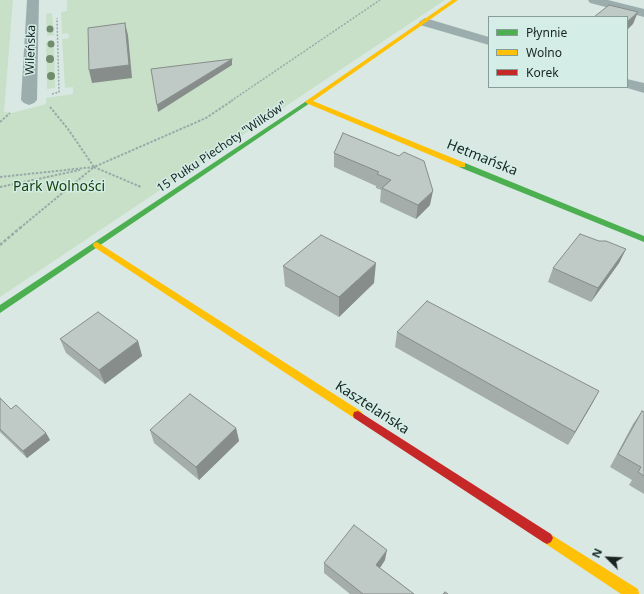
<!DOCTYPE html>
<html>
<head>
<meta charset="utf-8">
<style>
	body { margin:0 }
	#map { position:relative; width:644px; height:594px; overflow:hidden; background:#dae8e4; font-family:"Noto Sans",sans-serif }
	canvas { display:block }
	.legend { position:absolute; left:488px; top:16px; width:140px; height:72px; box-sizing:border-box; background:#d4eee7; border:1px solid #899d98; margin:0; padding:5px 7px; list-style:none; font-size:12px; color:#192321 }
	.legend li { display:flex; align-items:center; gap:8px; height:20px }
	.legend b { width:20px; border:1px solid #899d98 }
	.north { position:absolute; left:588px; top:538px; width:40px; height:40px; -webkit-text-stroke:3px #d4eee7; paint-order:stroke; rotate:294deg; font-size:11px; font-weight:700; line-height:16px; text-align:center; color:#192321 }
	.north::after { content:''; display:block; margin:auto; width:14px; height:18px; background:#192321; clip-path:polygon(50% 0,100% 100%,50% 72%,0 100%) }
</style>
</head>
<body>
<div id="map">
<canvas width="644" height="594"></canvas>
<ul class="legend">
<li><b style="height:5px;background:#4caf50"></b>Płynnie</li>
<li><b style="height:5px;background:#ffc107"></b>Wolno</li>
<li><b style="height:5px;background:#c62828"></b>Korek</li>
</ul>
<div class="north">N</div>
</div>
<script>
const context = document.querySelector('canvas').getContext('2d');
context.lineJoin = 'round';
function fillPath(path, color) { context.fillStyle = color; context.fill(path, 'evenodd'); }
const toPath = rows => new Path2D(rows.map(r => 'M' + r).join(''));
function stroke(path, color, width, dash) { context.strokeStyle = color; context.lineWidth = width; context.lineCap = dash ? 'butt' : 'round'; context.setLineDash(dash || []); context.stroke(path); }
function write(font, color, halo, rows, align = 'center') {
  context.font = font + ' "Noto Sans",sans-serif'; context.lineWidth = 3; context.setLineDash([]); context.textBaseline = 'middle'; context.strokeStyle = halo; context.fillStyle = color; for (const [text, x, y, turn = 0] of rows) {
    context.save(); context.translate(x, y); context.rotate((+turn || 0) * Math.PI / 180); context.textAlign = isNaN(turn) ? turn : align; if (halo) context.strokeText(text, 0, 0); context.fillText(text, 0, 0); context.restore();
  }
}
fillPath(toPath([
	[0,0,13,0,4,112,12,113,46,104,46,98,73,94,73,87,65,88,62,39,69,38,68,33,62,34,61,12,67,11,67,0,445,0,0,297],
	[52,13,54,35,47,36,46,14],
	[54,41,55,88,47,89,46,42]
]), '#c8e0c8');
stroke(toPath([
	[52,94,59,92,57,18],
	[231,101,380,0]
]), '#9aaaa8', 1.5, [2, 1.5]);
stroke(toPath([
	[0,122,10,113],
	[94,167,141,187],
	[0,177,94,167,206,118,233,100],
	[0,187,80,170],
	[20,228,94,167,68,129,50,107]
]), '#9aaaa8', 2, [2.5, 1.5]);
stroke(toPath([
	[0,245,21,227]
]), '#9aaaa8', 2.5, [3, 2]);
fillPath(toPath([
	[27,0,39,0,37,100,34,103,29,105,24,103,21,100,27,0],
	[588,0,608,0,644,9,644,17,590,3,588,0],
	[425,18,489,37,489,45,420,25,419,22,425,18],
	[627,79,644,83,644,93,624,87,627,87,627,79]
]), '#9baead');
fillPath(toPath([
	[308,100,311,102,310,103,0,313,0,305,308,100],
	[459,163,465,163,644,236,644,242,459,167,459,163]
]), '#4caf50');
fillPath(toPath([
	[452,0,458,0,313,101,465,163,465,167,459,167,306,103,306,101,452,0],
	[97,242,362,412,363,415,362,418,358,419,354,418,94,247,93,245,94,243,97,242],
	[547,532,638,589,639,594,621,594,543,542,541,538,543,534,547,532]
]), '#ffc107');
fillPath(toPath([
	[358,411,551,534,553,538,551,542,547,544,543,542,354,418,353,415,354,412,358,411]
]), '#c62828');
context.fillStyle = '#6f8c6d';
for (const [x, y, r] of [
	[50,29,3.5],
	[51,44,3.5],
	[50,59,4],
	[51,76,4]
]) { context.beginPath(); context.arc(x, y, r, 0, 2 * Math.PI); context.fill(); }
fillPath(toPath([
	[343,133,430,205,416,219,380,202,381,190,376,188,376,186,334,167,334,153],
	[599,241,626,249,619,263,591,302,548,282,553,268],
	[283,266,374,283,339,317,285,286],
	[397,332,599,391,592,404,568,445,395,347],
	[60,339,138,341,142,356,105,384,66,353],
	[0,398,11,409,46,433,50,440,27,458,0,432],
	[642,411,644,412,644,494,629,485,632,480,610,467,633,424],
	[236,428,239,441,199,480,154,443,150,430],
	[385,560,380,568,414,594,350,594,324,573,324,563]
]), '#a4ada9');
fillPath(toPath([
	[638,12,633,24,627,30,627,22],
	[125,23,128,35,132,78,92,83,89,70],
	[232,59,232,65,158,112,157,105],
	[433,191,430,205,416,219,418,205],
	[626,249,619,263,591,302,598,288],
	[376,263,374,283,339,317,339,297],
	[138,341,142,356,105,384,99,370],
	[599,391,592,404,568,445,575,432],
	[236,428,239,441,199,480,196,467],
	[46,433,50,440,27,458,23,451],
	[387,550,385,560,375,575,376,565]
]), '#868d8a');
const building = toPath([
	[609,5,638,12,627,22,627,17,594,17,609,5],
	[125,23,129,65,89,70,88,28,125,23],
	[232,59,157,105,151,69,232,59],
	[343,133,399,156,404,152,424,161,433,191,418,205,382,188,391,180,377,174,379,172,334,153,343,133],
	[580,234,599,241,606,241,626,249,598,288,553,268,580,234],
	[321,235,376,263,339,297,283,266,321,235],
	[427,301,599,391,575,432,397,332,427,301],
	[98,312,138,341,99,370,60,339,98,312],
	[190,394,236,428,196,467,150,430,190,394],
	[0,398,11,409,16,405,46,433,23,451,0,429,0,398],
	[642,411,644,412,644,476,638,472,641,467,618,454,642,411],
	[354,525,387,550,376,565,414,594,363,594,324,563,354,525],
	[445,592,448,594,443,594,445,592]
]);
fillPath(building, '#bfc9c5');
stroke(building, '#868d8a', 1);
write('12px', '#192321', '#d4eee7', [
	["Wileńska",31,50,-88],
	["15 Pułku Piechoty \"Wilków\"",222,147,-34]
]);
write('14px', '#192321', '#d4eee7', [
	["Hetmańska",482,158,22],
	["Kasztelańska",372,408,33]
]);
write('14px', '#17410c', '#d4eee7', [
	["Park Wolności",59,187]
]);
</script>
</body>
</html>
